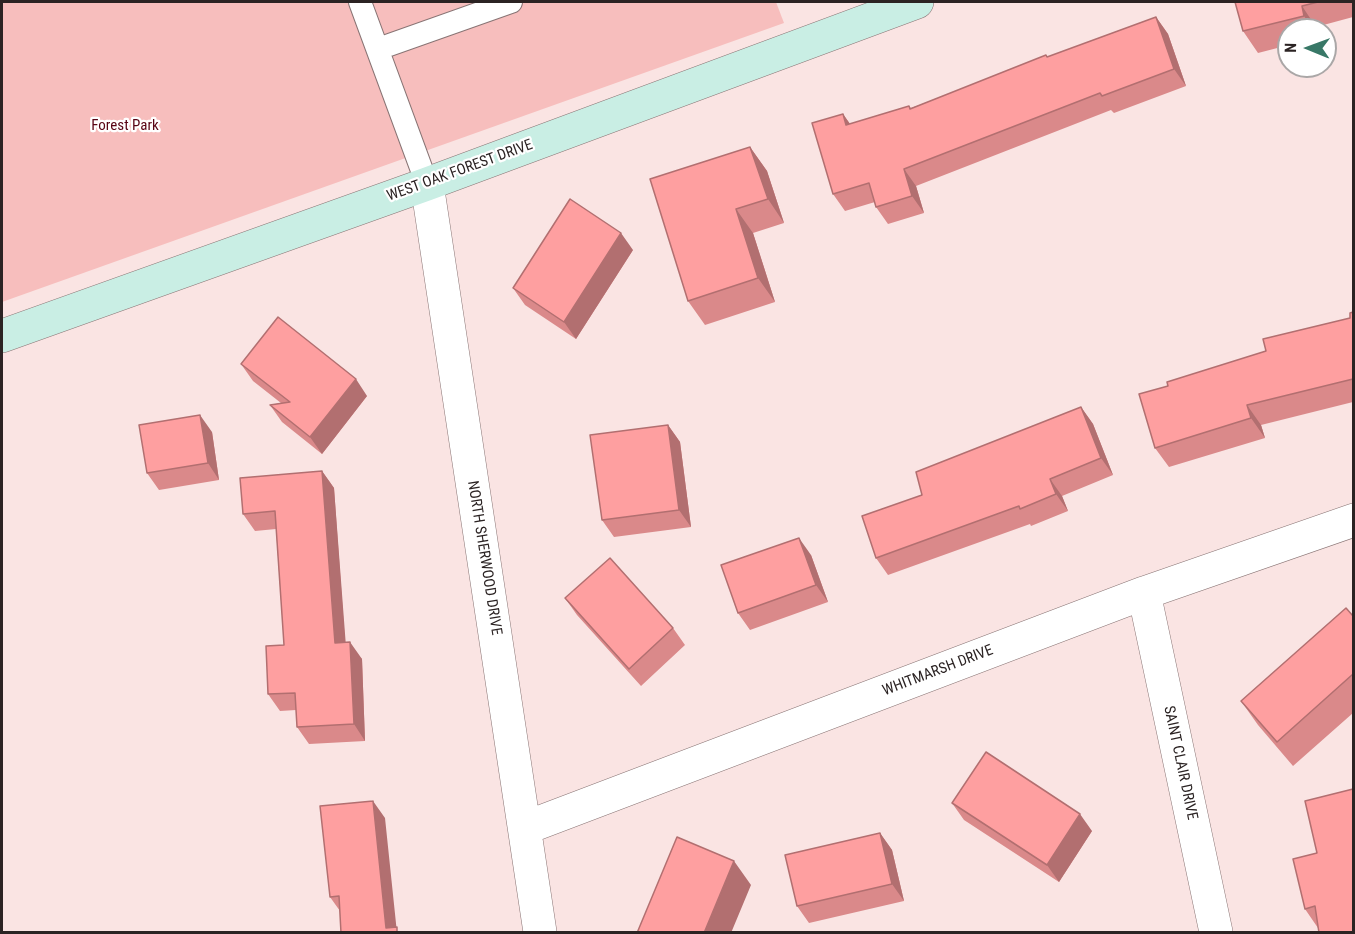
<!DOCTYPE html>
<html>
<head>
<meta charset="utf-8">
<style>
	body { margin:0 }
	#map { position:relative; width:1355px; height:934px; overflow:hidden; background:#fae4e3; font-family:"Roboto Condensed",sans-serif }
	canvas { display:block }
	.frame { position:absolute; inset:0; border:3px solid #2b2323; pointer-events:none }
	.north { position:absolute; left:1277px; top:18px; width:60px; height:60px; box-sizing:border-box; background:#fff; border:2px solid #aaa7a7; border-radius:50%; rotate:271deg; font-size:16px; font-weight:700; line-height:24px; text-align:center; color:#2b2323 }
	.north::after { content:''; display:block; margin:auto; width:21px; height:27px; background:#387867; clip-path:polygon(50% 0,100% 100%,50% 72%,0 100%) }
</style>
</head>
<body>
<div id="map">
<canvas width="1355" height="934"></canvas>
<div class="frame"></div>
<div class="north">N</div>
</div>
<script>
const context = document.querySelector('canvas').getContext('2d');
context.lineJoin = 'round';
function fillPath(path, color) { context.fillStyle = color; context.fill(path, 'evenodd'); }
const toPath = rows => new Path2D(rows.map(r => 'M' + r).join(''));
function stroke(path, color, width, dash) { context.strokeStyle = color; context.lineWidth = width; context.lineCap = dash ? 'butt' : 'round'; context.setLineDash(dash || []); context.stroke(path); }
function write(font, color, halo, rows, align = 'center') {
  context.font = font + ' "Roboto Condensed",sans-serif'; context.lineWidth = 4.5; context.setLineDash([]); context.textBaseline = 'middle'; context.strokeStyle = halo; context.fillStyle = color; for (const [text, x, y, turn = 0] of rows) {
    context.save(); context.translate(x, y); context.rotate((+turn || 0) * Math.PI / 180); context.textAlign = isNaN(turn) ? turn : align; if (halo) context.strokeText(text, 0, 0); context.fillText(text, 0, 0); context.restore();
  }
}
fillPath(toPath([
	[2,2,776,2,784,23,2,302]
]), '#f7bebd');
const service = toPath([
	[360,2,427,184],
	[378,49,511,2]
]);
const minor = toPath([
	[427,184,540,932],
	[1144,593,1216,932],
	[525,828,1144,593,1354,520]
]);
const secondary = toPath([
	[2,336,427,184,917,2]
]);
stroke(service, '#887474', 24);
stroke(minor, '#887474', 34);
stroke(secondary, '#887474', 34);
stroke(service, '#fff', 22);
stroke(minor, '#fff', 33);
stroke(secondary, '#c9eee4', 33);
fillPath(toPath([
	[1235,2,1353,2,1353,17,1316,27,1317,30,1289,30,1289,45,1258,53,1243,31],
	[1156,17,1168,34,1186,86,1114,113,1111,110,916,186,924,213,888,224,876,207,875,202,845,211,833,194,843,114,850,124,909,106,911,108],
	[750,147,767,171,784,223,753,233,775,302,705,325,688,301],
	[633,250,576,339,525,305,513,288],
	[1353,312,1353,402,1261,425,1265,438,1169,467,1155,448,1168,386,1266,351,1350,318],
	[241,364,367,396,322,454,282,422,270,405,281,403,253,381],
	[1081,407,1093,424,1113,475,1062,496,1068,511,1031,526,1030,524,888,575,876,558,922,495],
	[668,425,680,442,691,527,614,537,602,520],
	[212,432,219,480,159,490,147,473],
	[322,471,334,488,345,642,362,659,365,741,309,744,297,727,296,710,280,711,268,694,284,645,276,529,255,531,243,514],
	[811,555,828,602,750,630,738,613],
	[565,598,673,628,685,645,641,686,577,615],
	[1353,616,1353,713,1293,766,1258,725,1241,701],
	[1353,789,1318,928,1305,909],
	[952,803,1092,831,1059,882,964,820],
	[385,818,340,911,330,897],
	[880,833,892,850,904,901,809,923,797,906]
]), '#da898a');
fillPath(toPath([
	[1302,6,1316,27,1317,30,1314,30,1304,16],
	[1156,17,1168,34,1186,86,1174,69],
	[843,114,855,131,846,125],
	[750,147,767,171,784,223,768,199],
	[904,169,916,186,924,213,912,196],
	[736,209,753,233,775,302,758,278],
	[621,233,633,250,576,339,564,322],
	[356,379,367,396,322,454,310,437],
	[1247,405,1261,425,1265,438,1251,418],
	[1081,407,1093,424,1113,475,1101,458],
	[200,415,212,432,219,480,208,463],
	[668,425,680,442,691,527,679,510],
	[322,471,334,488,347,660,335,643],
	[1050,479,1062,496,1068,511,1056,494],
	[799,538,811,555,828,602,816,585],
	[350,642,362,659,365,741,354,724],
	[373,801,385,818,397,933,386,928],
	[1080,814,1092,831,1059,882,1047,865],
	[880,833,892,850,904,901,892,884],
	[734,861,751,885,731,933,704,933]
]), '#b26f70');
const building = toPath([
	[1235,2,1318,2,1302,6,1304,16,1243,31,1235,2],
	[1156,17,1174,69,1102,96,1100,93,904,169,912,196,876,207,869,183,833,194,812,123,843,114,846,125,909,106,910,109,1046,55,1047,57,1156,17],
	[750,147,768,199,736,209,758,278,688,301,650,179,750,147],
	[570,199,621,233,564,322,513,288,570,199],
	[1353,312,1353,379,1247,405,1251,418,1155,448,1139,394,1168,386,1167,382,1266,351,1263,339,1350,318,1350,313,1353,312],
	[278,317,356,379,310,437,270,405,290,402,241,364,278,317],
	[1081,407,1101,458,1050,479,1056,494,1020,509,1019,506,876,558,862,516,922,495,916,472,1081,407],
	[200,415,208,463,147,473,139,425,200,415],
	[668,425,679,510,602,520,590,435,668,425],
	[322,471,335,643,350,642,354,724,297,727,295,693,268,694,266,646,284,645,275,511,243,514,240,478,322,471],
	[799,538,816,585,738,613,721,565,799,538],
	[610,558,673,628,629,669,565,598,610,558],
	[1346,608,1353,616,1353,674,1277,742,1241,701,1346,608],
	[986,752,1080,814,1047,865,952,803,986,752],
	[1353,789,1353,933,1319,933,1315,906,1305,909,1293,859,1317,853,1305,801,1353,789],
	[373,801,386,928,397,927,397,933,341,933,339,896,330,897,320,806,373,801],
	[880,833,892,884,797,906,785,855,880,833],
	[677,837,734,861,704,933,637,933,677,837]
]);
fillPath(building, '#fe9fa0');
stroke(building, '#b26f70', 1.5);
write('15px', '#580414', '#fff', [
	["Forest Park",125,126]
]);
write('15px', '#2b2323', '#fff', [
	["WEST OAK FOREST DRIVE",460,171,-20],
	["NORTH SHERWOOD DRIVE",484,558,81],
	["WHITMARSH DRIVE",938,671,-21],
	["SAINT CLAIR DRIVE",1180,763,78]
]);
</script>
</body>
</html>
